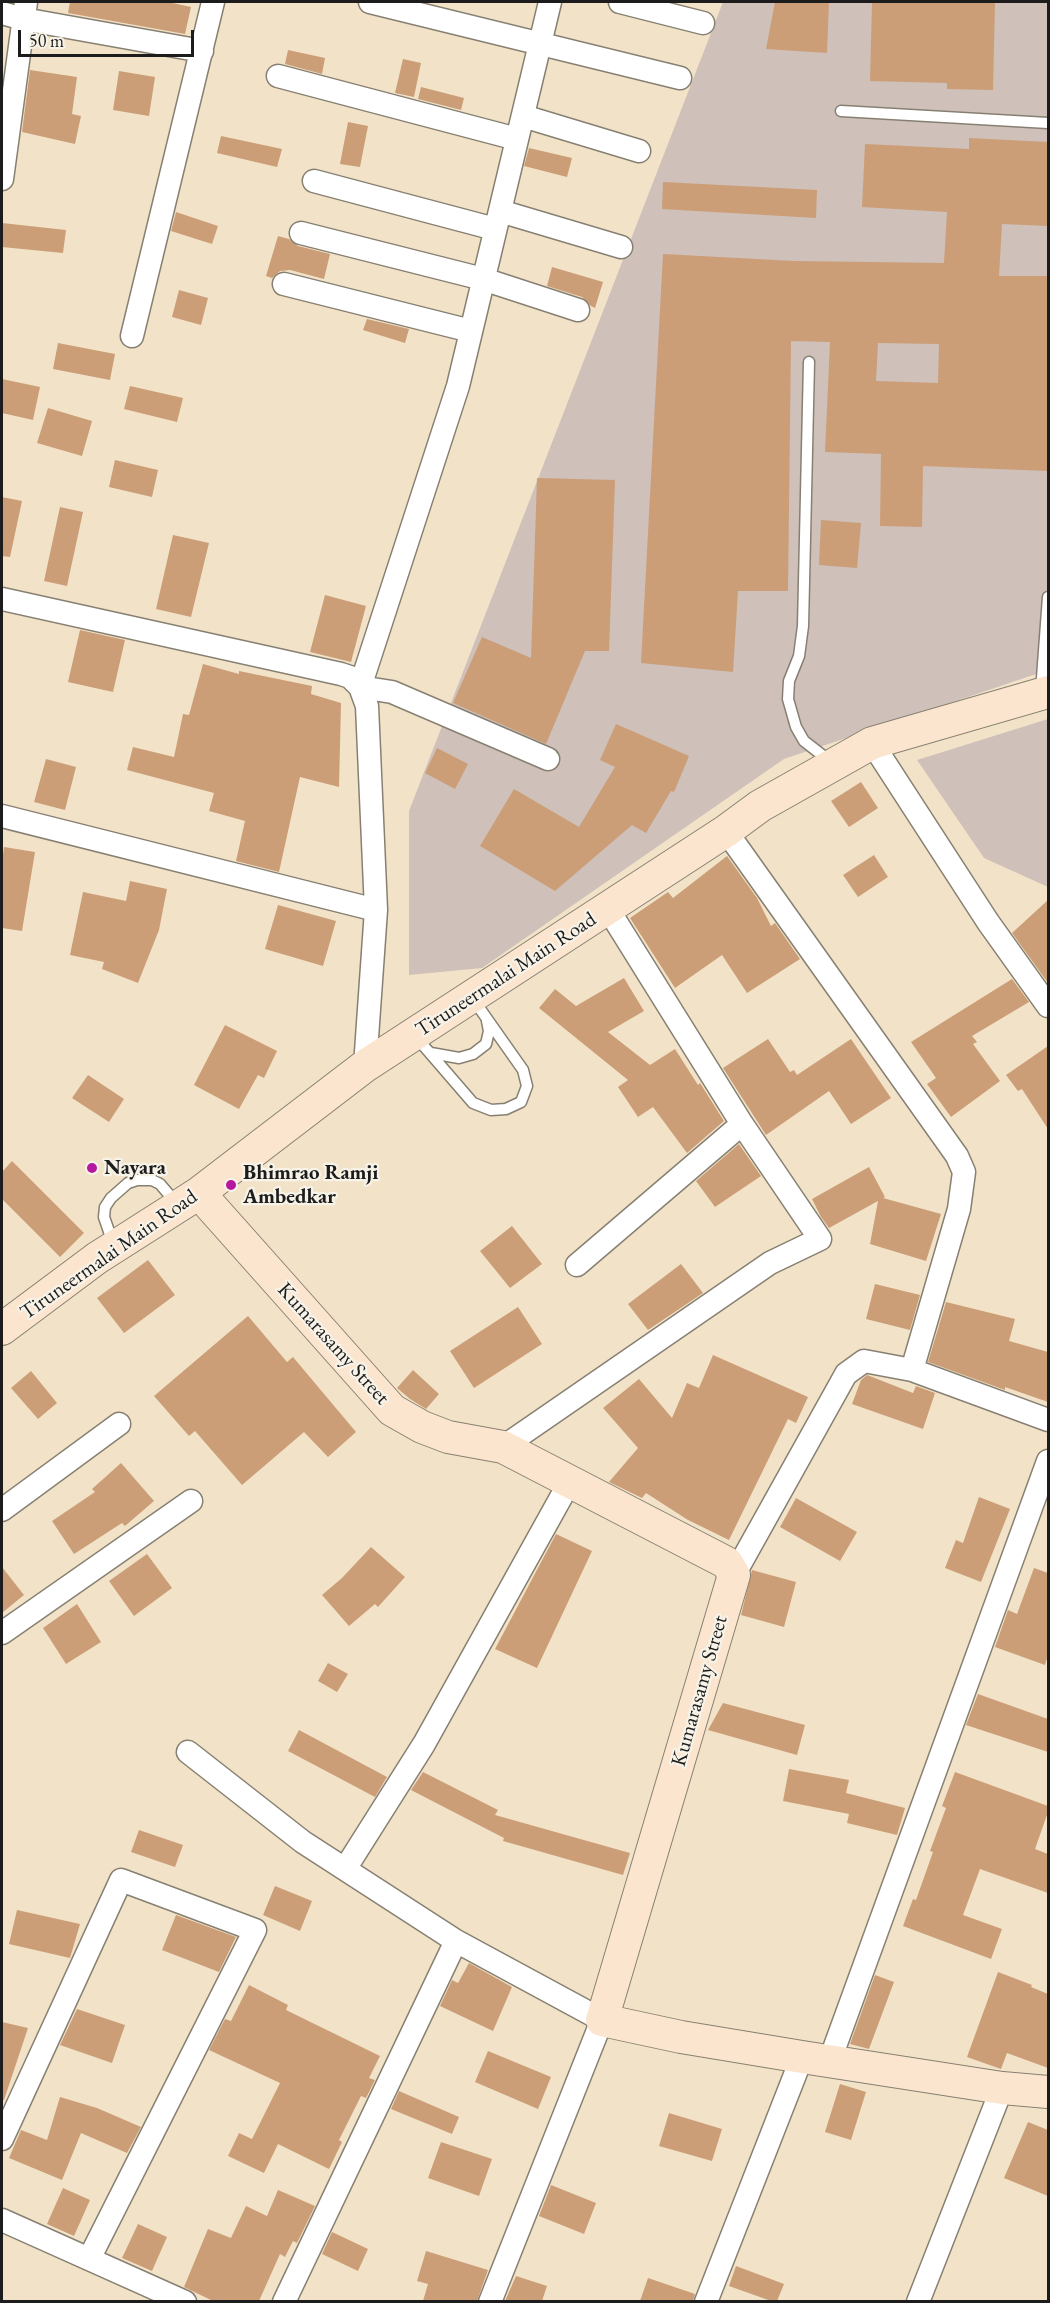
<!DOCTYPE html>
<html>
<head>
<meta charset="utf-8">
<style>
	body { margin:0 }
	#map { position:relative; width:1050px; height:2303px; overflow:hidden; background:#f2e3c8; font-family:"EB Garamond",serif }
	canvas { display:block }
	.frame { position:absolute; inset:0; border:3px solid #1c1c1c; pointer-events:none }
	.scale { position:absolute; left:18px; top:30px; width:176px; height:27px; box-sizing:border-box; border:3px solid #1c1c1c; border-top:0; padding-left:8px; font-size:18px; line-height:21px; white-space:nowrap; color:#1c1c1c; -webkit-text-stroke:4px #f7f3e8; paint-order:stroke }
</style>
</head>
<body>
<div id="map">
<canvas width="1050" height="2303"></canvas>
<div class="frame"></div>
<div class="scale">50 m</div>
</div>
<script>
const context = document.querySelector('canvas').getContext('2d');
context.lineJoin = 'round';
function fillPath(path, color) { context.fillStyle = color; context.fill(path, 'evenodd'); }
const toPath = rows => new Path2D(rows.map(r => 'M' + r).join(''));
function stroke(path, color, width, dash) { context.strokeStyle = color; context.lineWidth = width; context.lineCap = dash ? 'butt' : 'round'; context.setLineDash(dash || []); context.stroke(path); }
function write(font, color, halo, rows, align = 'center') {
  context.font = font + ' "EB Garamond",serif'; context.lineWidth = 4.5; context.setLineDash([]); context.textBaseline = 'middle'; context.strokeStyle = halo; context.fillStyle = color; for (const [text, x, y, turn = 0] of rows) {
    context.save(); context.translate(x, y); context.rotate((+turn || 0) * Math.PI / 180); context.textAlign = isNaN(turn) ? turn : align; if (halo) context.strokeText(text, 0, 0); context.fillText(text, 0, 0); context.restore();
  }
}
fillPath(toPath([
	[723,2,1048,2,1048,670,784,759,482,968,409,975,409,811],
	[1048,719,1048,887,984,858,917,760]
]), '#cfc0ba');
fillPath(toPath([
	[70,2,168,2,191,7,185,34,68,13],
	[775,2,829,2,827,53,766,49],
	[872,2,995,2,993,90,947,89,947,83,870,81],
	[288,50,325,58,322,74,285,64],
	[403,59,421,63,414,97,395,93],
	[30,70,77,77,72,114,81,116,75,144,22,132],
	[119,71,155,77,149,116,113,110],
	[421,87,464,98,461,110,418,99],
	[348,122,368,126,360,167,340,164],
	[221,136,282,149,277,167,217,153],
	[969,138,1048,142,1048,226,1002,224,999,276,1048,276,1047,471,923,466,922,527,880,526,881,454,825,452,830,342,791,341,788,591,738,591,733,672,641,663,663,254,794,261,944,263,947,212,862,207,865,144,969,149],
	[878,343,939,344,938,383,876,381],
	[529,148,572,158,567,177,524,166],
	[663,182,817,190,816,218,662,209],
	[176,212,218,226,212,244,171,231],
	[2,223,66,230,63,253,2,247],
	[278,236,289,239,298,246,330,254,324,279,290,270,280,271,272,278,266,276],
	[552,267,603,282,595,308,591,306,582,297,547,286],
	[179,290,208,298,201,325,172,317],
	[367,319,409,329,405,343,363,330],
	[58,343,115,354,110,380,53,369],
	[2,379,40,387,33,420,2,413],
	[130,386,183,398,177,422,124,409],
	[48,408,92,421,82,456,37,443],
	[115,460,158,470,152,497,109,487],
	[537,478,615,480,609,651,585,651,546,744,453,703,482,637,531,658],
	[2,497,22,501,10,557,2,556],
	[60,507,83,512,67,586,44,581],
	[821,520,861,523,857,568,819,565],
	[173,535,209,543,191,617,156,609],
	[325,595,366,606,351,662,310,652],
	[80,630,125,640,113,692,68,682],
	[203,664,239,674,239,671,312,686,311,694,341,703,339,787,300,777,279,872,236,861,245,821,209,811,214,793,127,770,133,747,174,757,183,714,189,715],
	[616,724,689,756,674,792,671,791,646,833,632,825,555,891,480,846,514,789,579,827,615,767,600,760],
	[437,748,468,764,455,789,425,773],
	[46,759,76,767,65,810,34,802],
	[861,782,878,808,849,827,831,801],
	[4,847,35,852,22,931,2,928,2,862],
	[874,855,888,877,858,897,843,875],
	[727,856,757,898,771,926,775,923,800,959,747,993,722,955,675,988,630,918,668,892,673,898],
	[130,881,167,889,159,930,138,983,102,969,104,962,70,955,83,892,126,901],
	[1048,900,1048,983,1012,933],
	[278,905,336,921,323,966,265,949],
	[624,978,644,1011,608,1032,650,1065,675,1049,698,1085,700,1083,724,1121,687,1153,653,1107,638,1117,618,1087,628,1080,539,1008,555,989,576,1006],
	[1012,979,1029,1002,972,1036,977,1042,973,1044,1000,1081,951,1117,927,1084,936,1078,911,1042],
	[225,1025,277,1051,264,1078,258,1075,239,1109,194,1085],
	[768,1039,790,1072,794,1070,797,1075,851,1039,891,1098,851,1124,829,1091,766,1135,723,1068],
	[1048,1046,1048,1129,1022,1089,1018,1091,1006,1075],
	[88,1075,124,1099,109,1122,72,1098],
	[739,1144,761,1176,715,1207,696,1181],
	[12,1161,84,1233,60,1257,2,1199,2,1172],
	[869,1167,885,1197,883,1198,941,1214,926,1261,870,1244,878,1201,829,1228,821,1217,812,1199],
	[512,1226,542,1264,510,1288,480,1251],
	[148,1260,175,1295,124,1333,97,1298],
	[681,1264,703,1293,648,1330,628,1304],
	[875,1284,920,1295,910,1330,866,1319],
	[946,1302,1015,1319,1009,1341,1048,1352,1048,1402,1005,1387,1005,1390,928,1362],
	[518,1307,542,1344,474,1388,450,1351],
	[248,1316,287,1362,293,1357,356,1432,328,1457,304,1432,242,1485,195,1431,189,1436,154,1396],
	[713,1355,808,1397,796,1423,788,1419,729,1540,688,1520,646,1493,642,1498,609,1482,638,1448,603,1408,639,1379,672,1418,687,1383,699,1388],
	[413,1370,439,1394,426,1409,410,1399,397,1388],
	[31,1371,57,1403,38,1419,11,1388],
	[867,1375,913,1393,916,1386,935,1393,923,1429,852,1404,861,1380],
	[121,1463,154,1501,125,1526,122,1523,74,1554,52,1521,95,1492,92,1489],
	[979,1497,1010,1509,981,1582,945,1568,956,1540,963,1543],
	[796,1498,857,1532,840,1561,780,1527],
	[556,1534,592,1551,537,1668,495,1649],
	[371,1547,405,1577,378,1607,375,1604,349,1626,322,1595,342,1578],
	[147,1554,172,1588,134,1616,109,1581],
	[2,1567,24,1595,2,1613],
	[1034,1568,1048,1573,1048,1655,1045,1665,995,1647,1008,1610,1017,1614],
	[752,1570,796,1582,784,1627,741,1615],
	[77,1604,101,1642,66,1664,43,1628],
	[328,1663,348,1674,337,1692,318,1681],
	[978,1694,1048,1719,1048,1752,966,1725],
	[723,1703,805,1725,797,1755,708,1730],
	[299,1730,387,1777,375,1797,288,1751],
	[789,1769,849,1780,846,1793,905,1808,897,1835,847,1823,849,1814,783,1801],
	[423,1772,498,1810,495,1815,630,1853,623,1875,503,1841,504,1838,411,1790],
	[955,1772,1048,1806,1048,1812,1035,1849,1048,1854,1048,1893,980,1869,963,1915,1002,1929,991,1959,903,1926,913,1899,916,1900,933,1852,930,1851,946,1808,942,1806],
	[139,1830,183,1845,175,1867,131,1852],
	[275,1886,312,1901,300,1931,263,1915],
	[17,1910,80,1924,70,1958,9,1944],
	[176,1915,236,1937,219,1972,162,1950],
	[469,1963,512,1987,493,2031,440,2006,452,1980,458,1983],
	[998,1972,1032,1985,1031,1987,1048,1994,1048,2068,1007,2053,1001,2069,967,2057],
	[875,1975,894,1982,869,2049,850,2044],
	[249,1985,288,2005,286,2010,380,2056,369,2078,375,2080,366,2098,361,2096,339,2140,342,2142,329,2169,278,2144,264,2173,228,2156,239,2133,252,2139,280,2083,209,2050,225,2019,231,2021],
	[77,2009,125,2025,112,2063,60,2045],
	[2,2022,28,2028,4,2100,2,2100],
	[488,2051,551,2077,538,2109,475,2082],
	[840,2084,866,2092,851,2140,825,2132],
	[399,2091,459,2117,452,2134,391,2109],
	[60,2097,97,2108,141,2127,127,2153,81,2133,62,2180,9,2158,21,2130,47,2140],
	[669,2113,722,2129,712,2161,659,2146],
	[1028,2122,1048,2130,1048,2196,1004,2178],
	[441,2142,492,2159,479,2196,428,2178],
	[551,2185,596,2203,584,2234,539,2216],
	[63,2188,90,2200,74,2236,47,2224],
	[278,2190,315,2206,297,2243,293,2241,285,2257,280,2254,259,2301,213,2301,184,2287,208,2229,231,2238,246,2206,267,2216],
	[138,2224,167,2237,152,2271,122,2258],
	[332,2232,368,2249,358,2271,322,2254],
	[426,2251,488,2270,477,2301,423,2301,428,2284,417,2281],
	[736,2266,784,2284,777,2301,771,2301,729,2286],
	[516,2276,547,2286,542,2301,505,2301],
	[648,2278,695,2294,693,2301,640,2301]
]), '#cb9e77');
const lane = toPath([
	[841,111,1048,123],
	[809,362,803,626,799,656,789,681,788,699,796,727,804,741,831,762],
	[1041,691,1048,597],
	[416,1037,473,1103,491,1110,506,1109,521,1102,527,1086,523,1070,473,999],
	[431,1053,459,1058,473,1054,486,1044,489,1031,487,1021],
	[113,1243,104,1217,105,1207,111,1198,128,1183,137,1180,152,1180,160,1184,177,1204]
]);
const street = toPath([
	[370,2,680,78],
	[620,2,703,23],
	[2,13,23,19,202,51],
	[278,76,517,139],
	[523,116,639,151],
	[2,179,26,2],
	[314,181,495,229],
	[500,211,621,247],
	[301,233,483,279,578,310],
	[284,284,471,331],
	[132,336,213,2],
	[2,599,341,674,350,677,360,687,367,706,376,910,365,1066],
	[872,743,988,922,1048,1006],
	[548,759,392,692,360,687,458,386,550,2],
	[2,816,376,910],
	[726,831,957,1156,964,1172,959,1209,912,1370],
	[577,1265,742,1124],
	[503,1447,770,1263,820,1239,742,1124,608,909],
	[2,1510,119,1424],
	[734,1575,846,1374,864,1361,912,1370,1048,1420],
	[2,1633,191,1501],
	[188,1752,303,1842,456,1941,602,2020,490,2302],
	[345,1869,424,1744,569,1483],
	[830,2060,1048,1461],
	[2,2139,121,1880,255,1930,89,2259],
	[2,2220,185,2302],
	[284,2302,456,1941],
	[706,2302,802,2057],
	[918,2302,1002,2088]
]);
const secondary = toPath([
	[199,1193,392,1410,422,1427,448,1437,503,1447,727,1563,734,1575,602,2020,681,2037,802,2057,1002,2088,1048,2092],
	[2,1329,97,1258,199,1193,365,1066,726,831,760,806,872,743,1048,692]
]);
stroke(lane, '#878072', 13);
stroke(street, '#878072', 25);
stroke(secondary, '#878072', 34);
stroke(lane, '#fff', 10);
stroke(street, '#fff', 22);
stroke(secondary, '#fce5cf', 32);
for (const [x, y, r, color] of [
	[92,1168,6,"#b5179e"],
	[231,1185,6,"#b5179e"]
]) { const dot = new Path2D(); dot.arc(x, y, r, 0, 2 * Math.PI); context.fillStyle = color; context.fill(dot); stroke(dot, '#f7f3e8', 2); }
write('21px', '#1c1c1c', '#f7f3e8', [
	["Tiruneermalai Main Road",506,975,-33],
	["Tiruneermalai Main Road",109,1255,-35],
	["Kumarasamy Street",333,1344,48],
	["Kumarasamy Street",700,1691,-74]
]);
write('bold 21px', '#1c1c1c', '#f7f3e8', [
	["Nayara",104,1168],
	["Bhimrao Ramji",243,1173],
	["Ambedkar",243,1197]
], 'left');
</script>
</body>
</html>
